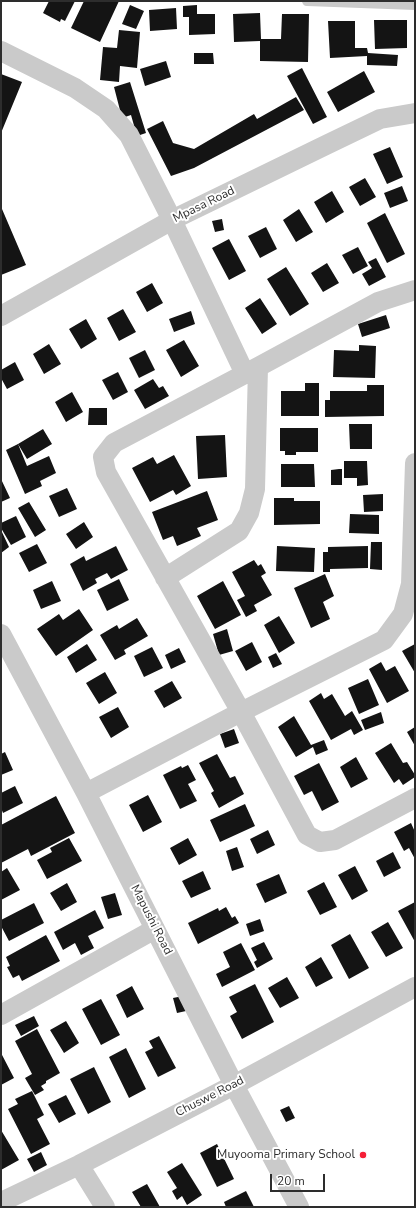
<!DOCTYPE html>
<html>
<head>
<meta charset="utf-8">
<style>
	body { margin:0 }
	#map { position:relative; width:416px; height:1208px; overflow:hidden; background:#fff; font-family:"Nunito Sans",sans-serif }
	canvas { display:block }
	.frame { position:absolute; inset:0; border:2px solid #2d2d2d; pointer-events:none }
	.scale { position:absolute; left:270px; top:1174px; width:55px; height:18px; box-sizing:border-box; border:2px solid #2d2d2d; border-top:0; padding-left:5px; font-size:12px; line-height:14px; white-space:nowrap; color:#2d2d2d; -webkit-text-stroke:3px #fff; paint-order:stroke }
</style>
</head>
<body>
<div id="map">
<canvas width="416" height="1208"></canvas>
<div class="frame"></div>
<div class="scale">20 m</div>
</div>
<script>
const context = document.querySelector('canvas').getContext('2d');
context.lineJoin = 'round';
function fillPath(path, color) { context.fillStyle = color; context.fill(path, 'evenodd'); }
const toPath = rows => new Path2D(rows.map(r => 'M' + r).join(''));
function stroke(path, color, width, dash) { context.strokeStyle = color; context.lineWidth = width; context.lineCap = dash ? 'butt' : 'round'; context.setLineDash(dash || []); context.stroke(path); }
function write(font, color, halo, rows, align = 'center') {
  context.font = font + ' "Nunito Sans",sans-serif'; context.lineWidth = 4; context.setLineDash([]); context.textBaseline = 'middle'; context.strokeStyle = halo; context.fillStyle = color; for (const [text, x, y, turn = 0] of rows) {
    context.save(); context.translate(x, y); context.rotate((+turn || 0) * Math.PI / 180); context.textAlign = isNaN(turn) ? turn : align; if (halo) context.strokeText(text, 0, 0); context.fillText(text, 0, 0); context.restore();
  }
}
fillPath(toPath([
	[49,1,75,1,65,21,61,19,60,22,43,13],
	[84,1,119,1,100,42,71,28],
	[130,5,144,11,136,29,122,24],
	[197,5,197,14,215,14,215,34,189,35,189,17,183,17,183,6],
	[176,8,177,29,150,31,149,10],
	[260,13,261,39,281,39,282,14,309,14,308,62,260,61,260,41,234,42,233,14],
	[374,20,407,20,407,48,375,49],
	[328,21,355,21,355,48,367,48,368,53,398,55,397,66,367,65,367,56,330,58],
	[119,30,140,32,137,68,120,66,119,82,100,80,103,47,117,48],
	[194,53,213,53,214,64,194,64],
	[166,61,171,77,145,86,140,69],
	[302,68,327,117,313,124,287,76],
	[364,71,375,92,338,112,327,92],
	[1,74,22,82,1,133],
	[130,82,146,133,137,136,131,115,122,118,114,87],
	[296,97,304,110,194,168,171,176,147,129,163,121,173,143,194,149,254,114,257,119],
	[390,147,403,177,387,184,373,154],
	[365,178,376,197,360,206,349,187],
	[402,186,408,201,390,208,384,193],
	[332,191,344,212,326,223,314,202],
	[1,209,2,209,26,265,1,275],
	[299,209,313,232,296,242,283,220],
	[385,213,405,254,387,263,367,223],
	[222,219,224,230,215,232,212,221],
	[266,227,277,249,260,258,248,236],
	[229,239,246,271,229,280,212,248],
	[358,247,368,266,353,274,342,255],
	[376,258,386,277,369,286,362,274,372,268,368,262],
	[327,263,339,283,323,292,311,273],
	[286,267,309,304,290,316,267,279],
	[152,283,163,303,147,312,136,292],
	[260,298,277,324,262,334,245,308],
	[123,309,136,332,119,341,107,318],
	[191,311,195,324,174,332,169,319],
	[386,315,390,328,362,337,358,324],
	[86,319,97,339,81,349,69,329],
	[184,340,199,366,181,377,166,350],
	[49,344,61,364,44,374,33,354],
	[359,345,376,346,375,378,333,377,334,350,359,351],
	[145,350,155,370,139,378,129,358],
	[15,362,24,380,7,389,1,378,1,370],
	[118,372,128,392,113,400,102,380],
	[153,379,159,388,163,386,169,396,145,409,134,390],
	[305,383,319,383,319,416,281,416,281,391,305,391],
	[367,385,384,385,384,416,325,417,325,400,330,400,330,391,367,391],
	[72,392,83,412,66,422,55,402],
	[89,408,107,408,107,425,88,425],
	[349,424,372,424,372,449,350,449],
	[280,428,318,428,318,452,296,452,296,455,285,455,285,451,280,451],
	[43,429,52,444,27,459,18,444,27,466,49,456,56,473,40,481,42,486,25,494,6,450,18,444],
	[225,435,227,477,198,479,196,436],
	[174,455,191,486,176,495,173,490,150,502,132,468,153,457,157,464],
	[344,461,367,461,368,485,357,486,357,478,344,478],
	[281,464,314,464,315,487,281,487],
	[339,469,342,469,342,485,331,485,331,470],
	[1,479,10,498,1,502],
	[67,488,77,509,59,517,49,496],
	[207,491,218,520,197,528,201,536,177,546,173,536,163,540,152,512],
	[383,494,383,511,364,512,363,495],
	[274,498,294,498,294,501,320,501,320,524,274,525],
	[29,502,46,530,35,537,18,508],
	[350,514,379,515,379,534,349,533],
	[16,516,26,537,11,545,1,528,1,523],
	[84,522,93,537,76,549,66,534],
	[1,530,9,547,1,553],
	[371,542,382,542,382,570,370,569],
	[37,544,47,563,29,572,19,553],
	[116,546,128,570,111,579,107,573,95,579,97,583,83,591,70,564,84,556,86,561],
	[277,546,315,548,314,572,276,571],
	[368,546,368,568,330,569,330,572,323,572,323,552,328,552,328,547],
	[254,560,258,566,261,564,266,573,261,576,272,595,254,605,257,611,246,617,237,600,245,596,232,572],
	[325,574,334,596,323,602,330,619,311,628,294,588],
	[119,579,129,600,107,611,97,590],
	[52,581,61,601,41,609,33,590],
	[223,581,241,615,215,629,197,596],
	[79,609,93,630,56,656,37,629,59,614,63,620],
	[279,616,295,643,279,653,264,625],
	[137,618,148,636,124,650,126,654,115,660,100,635,117,625,119,629],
	[227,629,233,651,219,655,213,634],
	[252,642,262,662,246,671,235,651],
	[87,644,97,660,76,673,67,657],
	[415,644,415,673,402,651],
	[152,647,163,668,144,677,134,656],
	[179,648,186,662,171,669,165,655],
	[276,653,282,664,273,668,268,657],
	[381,662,386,671,395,666,409,691,387,703,369,669],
	[105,672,117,693,99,704,86,683],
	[368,679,379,705,359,714,348,688],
	[172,681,182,698,164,708,154,691],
	[321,693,324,699,332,694,345,716,352,711,363,730,354,735,351,729,331,740,309,701],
	[118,707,129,727,111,738,99,717],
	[381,712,384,723,365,730,361,720],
	[294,716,311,745,324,740,328,750,316,755,313,747,296,757,278,727],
	[415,727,415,746,407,732],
	[234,729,239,743,225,748,220,734],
	[391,743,403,763,407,762,415,775,415,777,403,785,399,779,394,783,375,753],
	[5,752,13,770,1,775,1,754],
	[217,754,230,778,235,776,244,794,219,808,211,793,214,791,199,763],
	[356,757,368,779,351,788,340,767],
	[319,763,339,802,322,811,312,791,304,795,294,776],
	[188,765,196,780,188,784,197,801,180,809,163,775,181,766,182,768],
	[15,786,23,803,3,813,1,808,1,793],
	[148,795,162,822,143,832,129,805],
	[56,796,75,833,31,856,28,849,1,863,1,825],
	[245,804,255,826,220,842,210,820],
	[411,823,415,832,415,859,409,848,404,851,394,832],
	[268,830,275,845,257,854,250,839],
	[69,838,82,861,47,879,37,860,52,852,50,848],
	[188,838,197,855,179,865,170,848],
	[237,847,244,867,232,871,226,851],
	[393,852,401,868,384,877,376,861],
	[355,866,368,891,352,900,338,875],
	[7,868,20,890,1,900,1,872],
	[203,871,211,889,191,898,182,881],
	[279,874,287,893,265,903,256,884],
	[324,882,337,907,320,915,307,891],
	[67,883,77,902,61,911,50,893],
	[115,893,122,915,108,919,101,897],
	[415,902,415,942,398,911],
	[34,903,44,923,9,941,1,926,1,920],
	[226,907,232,918,235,916,239,923,198,944,188,923,218,908,219,911],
	[95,910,104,928,88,936,94,948,81,955,75,943,63,950,54,932],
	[260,919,264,931,250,936,246,924],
	[388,922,403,948,386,957,371,932],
	[350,934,369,968,349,979,331,945],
	[46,935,60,961,22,981,19,975,13,978,7,967,10,966,6,957],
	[264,942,273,959,257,968,254,962,257,960,251,948],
	[241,943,255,970,222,987,216,974,230,967,223,952],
	[321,957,333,978,316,987,305,967],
	[287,977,299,998,280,1008,268,988],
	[255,984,274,1022,242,1039,230,1016,237,1012,229,997],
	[132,986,144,1009,127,1018,116,995],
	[183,996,186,1011,177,1013,173,998],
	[101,999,120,1035,101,1045,82,1009],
	[34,1016,39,1026,21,1036,15,1025],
	[66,1021,79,1043,64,1053,50,1030],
	[37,1029,60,1073,46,1081,46,1083,41,1086,44,1090,35,1095,25,1078,32,1074,15,1041],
	[159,1036,176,1068,158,1077,145,1052,153,1048,149,1041],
	[126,1048,146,1089,129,1098,109,1057],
	[1,1053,14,1078,1,1085],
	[94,1067,111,1102,88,1114,70,1079],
	[32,1091,44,1115,37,1119,50,1144,31,1154,8,1109,18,1104,15,1099],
	[66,1095,76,1114,59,1123,48,1104],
	[289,1106,295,1118,286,1122,280,1110],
	[1,1130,19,1160,1,1170],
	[217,1144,234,1179,217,1187,200,1153],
	[41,1152,47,1165,34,1172,27,1159],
	[182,1163,202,1195,187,1205,182,1196,177,1200,172,1191,177,1188,167,1172],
	[147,1184,160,1207,141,1207,132,1192],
	[246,1191,254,1207,226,1207,224,1202]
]), '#141414');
stroke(toPath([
	[307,1,415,5]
]), '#cacaca', 10);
stroke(toPath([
	[1,51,75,88,106,109,129,135,172,220,245,374],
	[415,290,378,302,258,367,114,443,103,457,106,472,241,712,307,835,320,842,335,840,415,798],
	[1,316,172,220,326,145,380,119,415,113],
	[165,578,239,531,249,513,255,489,258,367],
	[1,634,86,793,234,1085,299,1207],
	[86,793,241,712,384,640,403,614,411,584,415,463],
	[1,1015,155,929],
	[79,1165,105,1207],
	[1,1202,79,1165,234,1085,415,987]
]), '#cacaca', 20);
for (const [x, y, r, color] of [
	[363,1155,4,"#f51e36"]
]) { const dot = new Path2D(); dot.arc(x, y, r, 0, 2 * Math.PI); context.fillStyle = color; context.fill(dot); stroke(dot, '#fff', 1.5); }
write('12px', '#2d2d2d', '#fff', [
	["Mpasa Road",204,205,-26],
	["Mapushi Road",151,920,63],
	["Chuswe Road",210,1097,-27]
]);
write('12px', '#2d2d2d', '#fff', [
	["Muyooma Primary School",355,1155]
], 'right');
</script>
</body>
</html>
